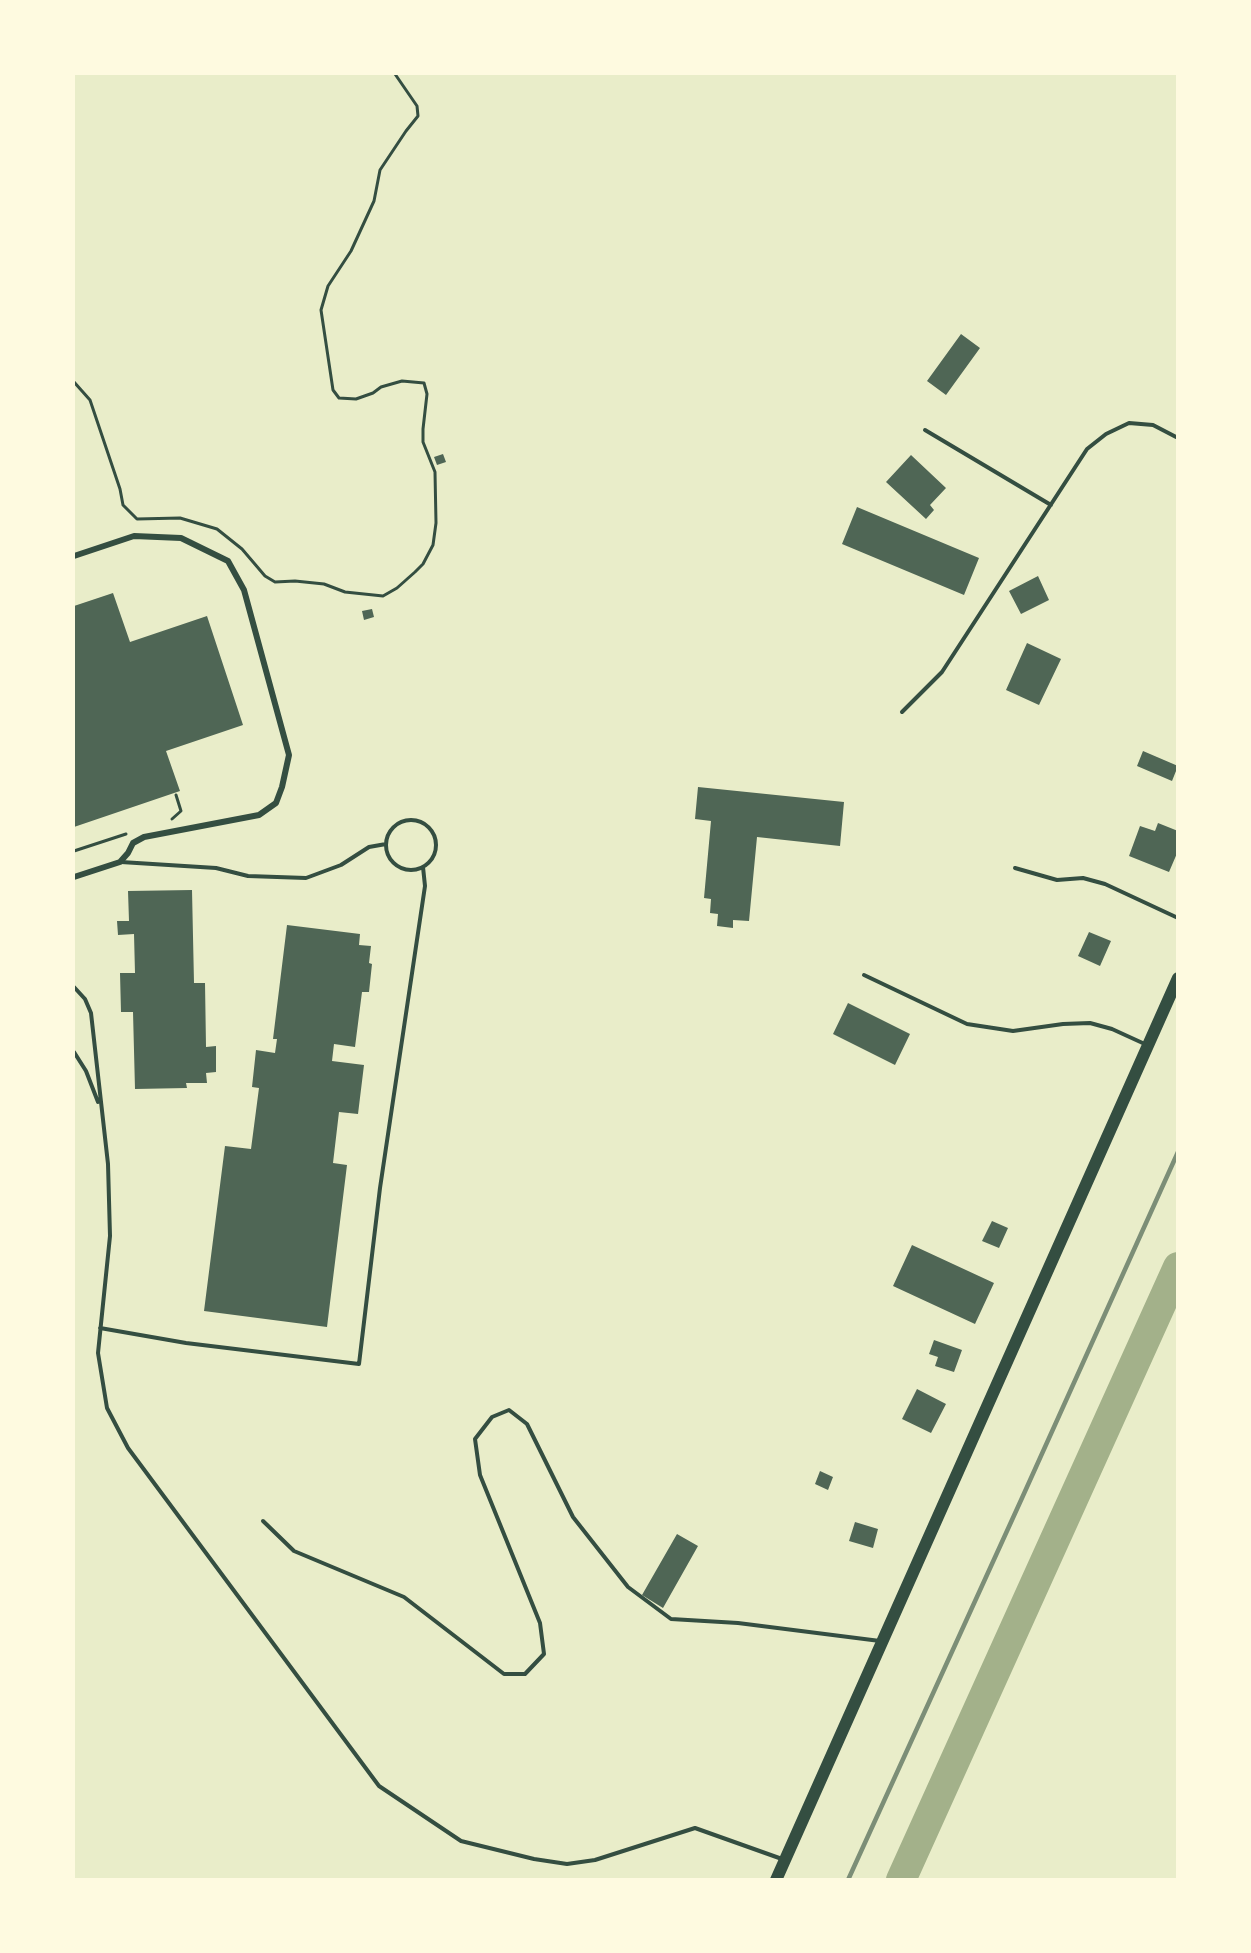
<!DOCTYPE html>
<html>
<head>
<meta charset="utf-8">
<style>
	body { margin:0 }
	#map { position:relative; width:1251px; height:1953px; overflow:hidden; background:#e9edc9; font-family:Arial,sans-serif }
	canvas { display:block }
	.frame { position:absolute; inset:0; border:75px solid #fefae0; pointer-events:none }
</style>
</head>
<body>
<div id="map">
<canvas width="1251" height="1953"></canvas>
<div class="frame"></div>
</div>
<script>
const context = document.querySelector('canvas').getContext('2d');
context.lineJoin = 'round';
const toPath = rows => new Path2D(rows.map(r => 'M' + r).join(''));
function stroke(path, color, width, dash) { context.strokeStyle = color; context.lineWidth = width; context.lineCap = dash ? 'butt' : 'round'; context.setLineDash(dash || []); context.stroke(path); }
function fillPath(path, color) { context.fillStyle = color; context.fill(path, 'evenodd'); }
stroke(toPath([
	[901,1880,1178,1267]
]), '#a3b18a', 30);
fillPath(toPath([
	[961,334,980,348,946,395,927,381],
	[443,454,446,462,437,465,434,457],
	[911,455,946,488,930,505,934,510,926,519,886,482],
	[857,507,979,558,964,595,842,544],
	[1038,576,1049,600,1021,614,1009,591],
	[113,593,130,642,207,616,243,725,166,751,180,791,74,827,74,606],
	[372,609,374,617,364,620,362,611],
	[1027,643,1061,659,1039,705,1006,690],
	[1143,751,1178,766,1172,781,1137,766],
	[698,787,844,802,840,846,757,837,749,921,733,920,733,928,717,926,718,914,710,913,711,899,704,898,711,821,695,819],
	[1158,823,1178,831,1178,851,1169,872,1129,856,1140,826,1155,831],
	[192,890,194,983,205,983,206,1047,216,1046,216,1072,206,1073,207,1083,186,1083,187,1088,135,1089,133,1012,121,1012,120,973,135,973,134,934,118,935,117,921,129,921,128,891],
	[287,925,360,934,359,945,371,946,369,963,372,964,369,992,362,992,355,1047,334,1044,332,1061,364,1065,358,1114,339,1112,333,1163,347,1165,327,1327,204,1311,225,1146,251,1149,259,1088,252,1087,256,1050,275,1053,277,1039,273,1039],
	[1089,932,1111,941,1100,966,1078,956],
	[848,1003,910,1034,895,1065,833,1034],
	[992,1221,1008,1228,999,1248,982,1241],
	[912,1245,994,1283,975,1324,893,1286],
	[934,1340,962,1350,954,1372,935,1366,938,1357,929,1354],
	[917,1389,946,1404,931,1433,902,1419],
	[820,1471,833,1477,828,1490,815,1484],
	[855,1522,878,1529,873,1548,849,1541],
	[677,1534,698,1546,663,1608,642,1595]
]), '#4f6655');
stroke(toPath([
	[74,382,90,400,120,489,123,505,137,519,180,518,217,529,242,549,265,576,275,582,295,581,324,584,345,592,383,596,397,588,415,572,423,564,433,545,436,523,435,472,423,442,423,429,427,394,424,383,402,381,381,387,373,393,356,399,339,398,333,390,321,310,328,286,351,251,374,201,380,170,406,131,418,116,417,106,395,74],
	[172,819,181,811,176,795],
	[74,851,126,834]
]), '#344e41', 3);
stroke(toPath([
	[925,430,1051,505],
	[902,712,942,672,1087,449,1106,434,1129,423,1153,425,1178,438],
	'386 845a25 25 0 1 1 50 0a25 25 0 1 1-50 0Z',
	[121,862,216,868,248,876,306,878,341,865,369,847,386,844],
	[1015,868,1057,880,1083,878,1105,884,1178,918],
	[864,975,967,1024,1013,1031,1063,1024,1090,1023,1112,1029,1147,1045],
	[74,987,85,999,91,1013,108,1164,110,1236,98,1353,107,1408,128,1448,379,1786,461,1841,534,1859,567,1864,595,1860,695,1828,782,1859],
	[74,1052,86,1071,98,1102],
	[100,1328,186,1343,359,1364,380,1188,425,886,423,867],
	[263,1521,294,1551,404,1597,504,1674,525,1674,544,1654,540,1623,480,1475,475,1439,492,1417,509,1410,527,1424,573,1517,628,1587,671,1619,738,1623,880,1641]
]), '#344e41', 4);
stroke(toPath([
	[74,556,134,536,181,538,228,561,244,590,289,755,282,787,276,803,259,815,144,837,133,843,128,853,120,862,74,877]
]), '#344e41', 6);
stroke(toPath([
	[776,1880,1178,978]
]), '#344e41', 12);
stroke(toPath([
	[848,1880,1022,1498,1178,1152]
]), '#7c8e77', 4.5);
</script>
</body>
</html>
